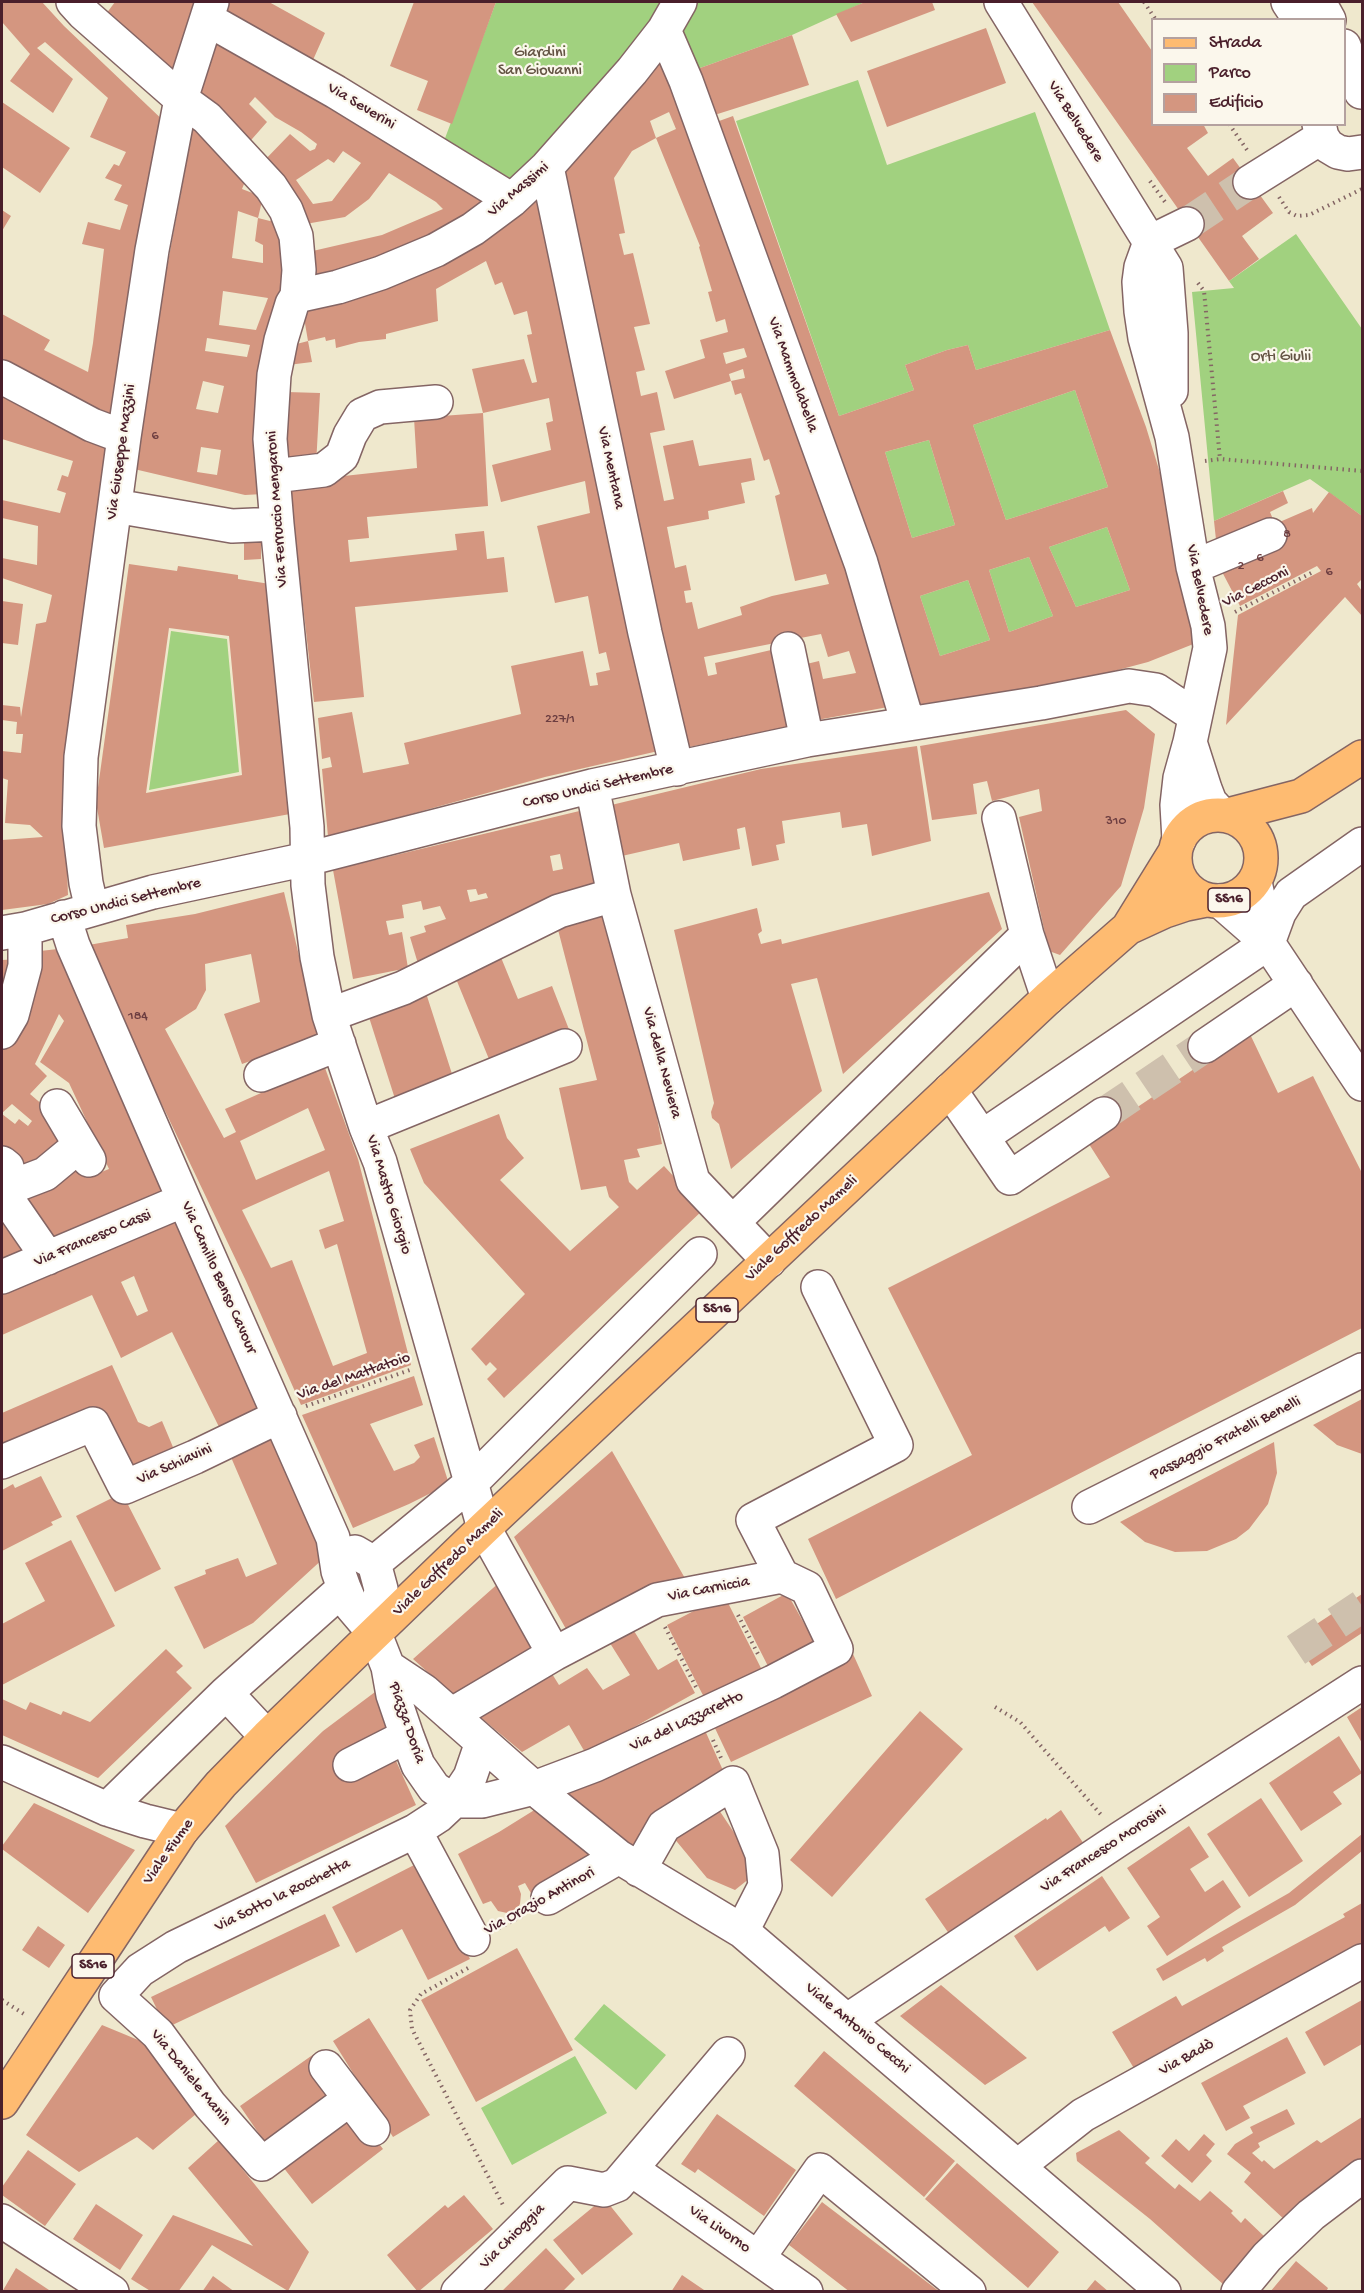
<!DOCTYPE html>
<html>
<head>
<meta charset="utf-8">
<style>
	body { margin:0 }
	#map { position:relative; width:1364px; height:2293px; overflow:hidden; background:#efe8cd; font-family:"Gochi Hand",sans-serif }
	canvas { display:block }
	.frame { position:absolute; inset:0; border:3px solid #4a1f2b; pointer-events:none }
	.legend { position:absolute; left:1151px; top:18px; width:195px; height:108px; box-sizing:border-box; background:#fbf7ec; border:2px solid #b4a19f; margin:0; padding:8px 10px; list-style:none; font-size:18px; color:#4a1f2b }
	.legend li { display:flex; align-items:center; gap:12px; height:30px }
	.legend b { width:30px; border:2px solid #b4a19f }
</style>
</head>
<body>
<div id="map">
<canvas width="1364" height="2293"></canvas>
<div class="frame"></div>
<ul class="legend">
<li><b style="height:8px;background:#febb71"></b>Strada</li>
<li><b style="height:16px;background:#a1d17f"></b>Parco</li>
<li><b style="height:16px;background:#d49680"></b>Edificio</li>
</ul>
</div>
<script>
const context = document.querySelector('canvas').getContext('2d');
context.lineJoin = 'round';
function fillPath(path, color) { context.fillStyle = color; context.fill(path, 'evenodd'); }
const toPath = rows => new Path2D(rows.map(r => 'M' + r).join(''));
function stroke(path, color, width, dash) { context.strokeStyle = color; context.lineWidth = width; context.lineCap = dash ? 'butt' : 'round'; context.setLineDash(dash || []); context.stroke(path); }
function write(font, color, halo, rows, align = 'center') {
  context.font = font + ' "Gochi Hand",sans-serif'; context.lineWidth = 4.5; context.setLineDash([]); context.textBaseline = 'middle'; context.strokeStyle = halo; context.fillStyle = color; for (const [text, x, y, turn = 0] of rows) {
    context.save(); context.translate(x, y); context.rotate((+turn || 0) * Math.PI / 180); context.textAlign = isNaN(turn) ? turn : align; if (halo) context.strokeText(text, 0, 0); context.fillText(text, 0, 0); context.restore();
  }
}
fillPath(toPath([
	[496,2,670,2,624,66,512,179,444,141],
	[689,2,865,2,792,35,689,72,673,32],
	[858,80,887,165,1035,112,1110,330,976,370,968,345,947,350,905,365,914,390,839,416,736,121],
	[1296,234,1362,329,1362,516,1310,479,1214,521,1192,292,1234,288,1229,281],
	[1075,390,1108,487,1006,520,973,425],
	[929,440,955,525,912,538,885,452],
	[1107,527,1130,590,1076,607,1049,547],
	[1029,557,1053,616,1009,632,989,570],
	[968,580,990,640,940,656,920,596],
	[171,631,227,639,239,772,149,790],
	[604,2004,666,2055,636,2090,574,2039],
	[575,2056,607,2113,512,2165,481,2108]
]), '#a1d17f');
fillPath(toPath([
	[2,2,42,2,64,26,169,126,158,316,195,117,250,169,242,189,263,197,258,218,238,211,232,258,263,263,263,245,255,241,258,218,270,221,282,211,293,245,263,494,245,495,134,469,66,842,68,895,48,904,2,910,2,840,43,837,30,825,5,823,8,780,2,778,2,751,21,753,23,734,16,734,17,722,2,720,2,705,20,707,21,717,36,624,46,622,52,595,2,578,2,558,37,565,38,526,2,518,2,500,60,513,66,493,57,490,62,475,68,477,73,461,2,439,2,314,50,340,44,350,88,372,93,343,104,249,82,244,88,222,120,230,128,205,114,200,122,185,105,178,114,164,119,166,126,152,90,137,108,98,45,42,37,48,73,79,53,113,10,81,30,54,2,22],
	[223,291,268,298,256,330,219,325],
	[207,338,250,345,247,357,205,351],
	[203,381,224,386,218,413,196,409],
	[201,447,221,450,217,475,197,472],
	[115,2,204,2,178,82,103,18],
	[222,2,269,2,325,33,313,60,241,19,219,10],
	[414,2,496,2,452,124,417,110,428,81,390,66],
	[865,2,932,2,935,10,851,42,836,14],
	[1032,2,1118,2,1152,51,1152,124,1203,124,1208,133,1187,148,1208,176,1233,158,1273,213,1242,236,1259,259,1229,281],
	[986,28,1006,83,887,127,867,71],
	[792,35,809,85,705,118,689,72],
	[218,37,494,201,481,217,309,284,304,253,382,235,443,209,436,202,389,173,369,199,345,217,300,225,259,166,290,134,310,151,315,149,317,144,301,132,275,117,255,97,249,104,267,122,245,147,195,103],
	[343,151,361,163,332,201,313,204,296,180,328,159,334,163],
	[665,57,899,705,817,720,794,667,819,661,823,679,856,673,849,651,828,657,821,634,704,657,708,676,717,674,715,663,784,647,801,724,689,747,681,740,561,170,636,84],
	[669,112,676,129,656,138,650,121],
	[656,138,700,246,699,247,712,291,708,292,716,322,725,319,728,332,700,340,705,358,665,371,674,399,731,381,729,374,743,369,745,378,731,381,735,395,741,393,764,461,769,459,780,494,775,496,795,581,826,574,829,584,772,596,740,607,742,615,698,629,692,602,686,603,684,591,691,590,686,565,675,568,667,527,709,519,708,511,745,503,741,483,755,480,751,458,699,466,693,440,663,446,674,499,664,501,650,433,665,430,657,392,641,396,636,372,645,370,634,327,650,324,633,253,624,255,619,234,625,233,614,178,632,151],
	[744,348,747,357,726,364,723,353],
	[2,102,70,148,40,193,2,167],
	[733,116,839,416,914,390,905,365,947,350,968,345,976,370,1110,330,1146,427,1167,496,1196,643,1148,662,1035,692,908,707,708,125],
	[1075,390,1108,487,1006,520,973,425],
	[929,440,955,525,912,538,885,452],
	[1107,527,1130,590,1076,607,1049,547],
	[1029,557,1053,616,1009,632,989,570],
	[968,580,990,640,940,656,920,596],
	[544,195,667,749,545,777,328,837,322,769,332,767,330,757,322,759,318,718,352,712,363,773,409,764,404,743,521,714,511,666,583,651,590,686,598,685,596,673,610,670,606,652,599,654,588,596,555,603,537,526,590,513,585,481,501,502,492,465,551,450,546,423,553,421,549,398,483,413,472,369,524,359,532,383,537,382,527,335,532,334,527,311,514,315,502,282,495,285,486,261,436,289,438,321,386,334,386,339,359,342,336,348,335,339,326,341,325,337,308,341,302,306,509,218],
	[2,210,11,216,2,231],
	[308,341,312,362,288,365,289,346],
	[287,392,320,393,316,465,282,468],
	[483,413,488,506,367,517,369,538,348,540,350,562,457,550,455,534,484,531,487,559,504,557,508,592,355,607,364,697,314,702,289,482,417,468,414,418],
	[1283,491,1288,503,1270,512,1275,524,1217,549,1214,521],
	[1329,492,1362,516,1362,551,1361,554,1362,556,1362,579,1357,584,1362,591,1362,616,1345,597,1226,725,1238,615,1321,571,1317,566,1240,606,1220,568,1275,524,1312,508,1313,513],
	[261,542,261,559,244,560,244,543],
	[129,564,177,571,178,566,238,575,238,579,270,584,290,814,104,848,96,802],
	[169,628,229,636,242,775,146,793],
	[2,601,23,604,18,645,2,643],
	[1126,710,1155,734,1144,808,1121,886,1060,955,1049,951,1019,817,1042,811,1039,789,992,801,987,781,973,784,977,814,932,820,920,746],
	[917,746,931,841,872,856,867,824,842,828,840,812,782,821,785,843,776,845,779,860,752,866,745,827,737,829,740,849,683,861,679,843,613,858,603,807,761,769],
	[592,808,608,885,544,899,549,908,419,967,410,937,426,932,424,926,446,919,440,906,423,910,421,901,402,905,404,918,386,921,389,935,402,932,408,968,353,979,333,870],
	[560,854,563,869,553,871,550,856],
	[476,889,478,895,486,893,488,898,470,902,467,890],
	[284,892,307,990,320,1036,242,1064,224,1014,260,1002,251,954,205,964,206,990,196,1009,165,1029,224,1138,236,1132,225,1109,324,1065,358,1159,411,1365,301,1405,246,1281,167,1115,83,946,128,938,126,925,195,914],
	[308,1108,325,1150,256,1180,240,1141],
	[329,1171,344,1221,319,1230,325,1249,337,1244,367,1353,333,1366,292,1260,271,1268,242,1210],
	[989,892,1002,929,843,1074,817,978,791,984,822,1091,731,1169,719,1124,712,1118,711,1112,714,1103,674,930,757,908,762,931,758,934,761,944,781,939,782,944],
	[606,909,648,1069,662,1144,637,1149,640,1157,624,1160,629,1182,637,1190,664,1166,704,1209,504,1398,487,1379,497,1369,490,1362,486,1366,471,1349,525,1294,424,1183,410,1149,499,1114,507,1138,524,1158,500,1180,570,1251,619,1207,609,1197,606,1186,581,1190,559,1088,597,1080,556,922],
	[58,949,170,1191,44,1247,12,1199,75,1161,86,1178,109,1169,69,1083,40,1062,64,1021,59,1014,35,1064,47,1076,30,1094,44,1106,41,1109,67,1143,22,1177,2,1159,2,1114,15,1124,19,1119,28,1126,32,1121,12,1104,2,1113,2,1037,31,952],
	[500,955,518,999,552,986,570,1032,491,1064,454,974],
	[20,959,2,1025,2,960],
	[426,993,453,1077,396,1102,367,1011],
	[1249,1032,1278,1093,1313,1076,1362,1173,1362,1328,836,1599,808,1539,972,1455,888,1288,1110,1177,1087,1141],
	[2,1210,35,1249,2,1264],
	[180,1215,265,1414,223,1435,172,1332,121,1358,92,1295,2,1335,2,1291],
	[134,1276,148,1311,137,1316,121,1282],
	[112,1365,138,1422,149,1427,162,1421,178,1459,132,1479,101,1412,2,1452,2,1413],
	[414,1376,423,1405,370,1424,394,1471,414,1463,420,1457,414,1445,434,1437,449,1484,409,1504,353,1528,302,1415],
	[1362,1399,1362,1454,1337,1445,1313,1425],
	[272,1428,326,1556,253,1623,204,1649,174,1587,206,1574,205,1570,238,1558,246,1577,277,1564,227,1448],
	[1274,1442,1277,1473,1268,1504,1249,1529,1236,1539,1207,1551,1175,1552,1145,1542,1120,1522],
	[612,1451,686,1580,570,1636,514,1537],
	[41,1476,62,1517,51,1522,53,1525,2,1551,2,1490,13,1484,15,1488],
	[122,1493,161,1569,115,1592,76,1516],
	[71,1540,115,1626,2,1685,2,1624,45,1601,25,1563],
	[501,1581,540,1651,459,1700,413,1659],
	[787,1593,819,1650,772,1674,743,1617],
	[1362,1594,1362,1633,1312,1666,1294,1639],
	[724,1595,765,1676,708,1705,667,1625],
	[631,1626,658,1670,677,1659,695,1693,586,1754,569,1725,522,1752,473,1711,549,1669,559,1685,587,1668,603,1690,630,1675,608,1640],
	[166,1649,183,1666,176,1672,192,1688,98,1778,2,1735,2,1699,26,1710,30,1702,61,1715,63,1711,90,1722],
	[853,1654,872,1696,731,1762,713,1724],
	[375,1692,389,1735,392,1752,416,1805,256,1883,225,1826,323,1731],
	[1362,1707,1362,1743,1347,1717],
	[920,1711,963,1749,832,1897,790,1860],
	[703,1726,726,1777,639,1833,646,1843,633,1851,567,1795,601,1776],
	[1339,1736,1362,1773,1333,1792,1342,1804,1301,1831,1269,1783],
	[1261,1798,1303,1861,1249,1897,1207,1834],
	[713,1801,745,1849,755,1874,735,1890,707,1878,668,1831],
	[34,1803,135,1850,88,1913,2,1849,2,1846],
	[536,1809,596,1859,532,1895,525,1883,518,1886,521,1894,520,1904,516,1910,507,1913,498,1911,491,1901,483,1904,458,1854,499,1832],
	[1061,1810,1086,1847,952,1938,925,1899,1046,1818,1047,1820],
	[1189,1826,1209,1857,1190,1869,1205,1892,1223,1880,1241,1907,1167,1956,1147,1926,1160,1917,1127,1868],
	[1362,1834,1362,1851,1295,1905,1222,1947,1224,1951,1207,1962,1205,1958,1163,1981,1156,1969,1289,1893],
	[420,1862,470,1959,428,1980,402,1929,356,1953,332,1907],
	[1102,1876,1130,1918,1109,1932,1105,1926,1037,1971,1014,1936],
	[1362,1903,1362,1945,1135,2070,1112,2032,1176,1996,1182,2006,1345,1917,1343,1914],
	[325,1914,340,1946,166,2028,151,1997],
	[38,1926,65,1945,49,1968,22,1950],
	[517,1948,573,2050,476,2102,421,2000],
	[941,1985,1027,2058,985,2085,900,2016],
	[1362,2000,1362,2044,1324,2066,1305,2032],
	[369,2018,430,2115,393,2137,333,2041],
	[102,2025,160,2049,202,2109,153,2150,137,2137,79,2172,26,2135],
	[1287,2037,1306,2073,1243,2106,1250,2118,1226,2131,1201,2083],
	[824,2051,955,2161,924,2197,794,2086],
	[314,2054,340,2092,266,2144,240,2106],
	[1287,2109,1295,2124,1258,2143,1260,2147,1252,2153,1262,2162,1264,2160,1274,2169,1317,2140,1321,2143,1362,2117,1362,2163,1286,2221,1244,2182,1251,2173,1227,2154,1235,2144,1253,2133,1250,2127],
	[354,2111,383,2149,312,2204,283,2167],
	[717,2114,796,2170,764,2216,698,2169,695,2173,681,2164],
	[1119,2130,1150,2158,1145,2163,1175,2189,1179,2184,1200,2201,1210,2191,1233,2211,1231,2213,1241,2223,1245,2218,1266,2238,1224,2285,1150,2219,1077,2161,1076,2153],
	[1204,2134,1215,2144,1206,2155,1212,2161,1192,2183,1161,2156,1176,2139,1189,2151],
	[219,2140,309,2252,288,2291,212,2245,178,2292,152,2292,131,2279,173,2215,253,2246,188,2168],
	[28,2150,76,2184,45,2226,2,2195,2,2187],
	[957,2163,1059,2252,1028,2288,925,2199],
	[464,2195,493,2229,418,2292,387,2255,445,2205,448,2208],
	[604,2198,633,2234,582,2275,553,2240],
	[822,2202,940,2292,850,2292,789,2245],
	[96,2204,143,2235,120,2270,73,2239],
	[546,2248,575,2279,562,2292,501,2292],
	[1296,2261,1328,2288,1326,2292,1270,2292],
	[16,2268,52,2292,2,2292],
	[682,2275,707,2292,671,2292],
	[213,2276,235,2292,202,2292],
	[1095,2280,1109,2292,1085,2292]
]), '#d49680');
stroke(toPath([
	[1187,224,1250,182],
	[1104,1114,1205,1046],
	[1296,1650,1362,1606]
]), '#cec0ad', 33, [33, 16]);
const minor = toPath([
	[73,2,83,13,181,99,207,118,271,187,286,210,296,236,299,270,297,296,292,304,281,340,274,375,270,439,277,524,307,827,308,885,317,957,329,1015,366,1127,380,1162,484,1528,554,1654],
	[1001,2,1166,268,1171,333,1171,391],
	[1288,2,1300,20],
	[1319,2,1329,20],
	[207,19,336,92,512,200],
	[664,30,686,81,861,563,908,724],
	[1344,46,1361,92],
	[1319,124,1322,137,1328,146,1338,152,1348,154,1362,152],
	[547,167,645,633,677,769],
	[1250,182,1322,137],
	[1150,242,1141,267,1139,282,1141,311,1145,338,1172,437,1193,567,1208,626,1210,648,1190,742,1180,778,1177,805,1179,840],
	[1150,242,1187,224],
	[297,296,338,287,381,273,436,250,473,229,512,200,547,167,632,71,664,30,680,2],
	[2,377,92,425,124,437],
	[274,476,324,470,342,456,350,435,362,415,380,407,436,402],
	[115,506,232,526,277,524],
	[1193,567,1270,535],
	[788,649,807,740],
	[1190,742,1205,789,1210,802,1221,814],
	[592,786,614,895],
	[999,818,1027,935,1048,998],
	[1255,882,1268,943],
	[1220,901,1268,943,1362,1084],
	[92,909,86,883,79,826,81,757,124,437,152,250,181,99,212,2],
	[64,917,73,945,184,1200,333,1538,338,1571,344,1588,352,1607,375,1634,388,1667,393,1695,407,1736,418,1765,434,1788,454,1801,482,1801,534,1788,595,1765,773,1682,836,1649,807,1588,782,1576,657,1600,554,1654,451,1715],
	[2,933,25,929,153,892,307,859,592,786,807,740,1041,703,1129,686,1156,690,1195,716],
	[329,1015,403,988,559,911,614,895,693,1181,769,1261],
	[2,1032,12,1015,25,966,25,929],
	[1205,1046,1296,984],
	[261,1075,339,1044],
	[950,1090,1010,1178,1104,1114],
	[57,1106,89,1160],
	[366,1127,565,1046],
	[982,1137,1268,943,1279,913,1291,894,1362,844],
	[2,1163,7,1167,11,1187,8,1200,48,1258],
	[11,1187,45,1174,80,1145],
	[733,1222,1027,935],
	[2,1277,184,1200],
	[2,1462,93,1424,125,1487,195,1457,280,1416],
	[1089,1507,1362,1370],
	[355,1552,374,1563,381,1589,375,1634],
	[374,1563,470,1484,700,1254],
	[782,1576,753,1520,896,1445,818,1287],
	[388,1667,424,1691,534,1788,619,1857,742,1931,1164,2292],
	[226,1693,267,1737],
	[2,1762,107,1809,145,1821,182,1830],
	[350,1765,407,1736],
	[107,1809,226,1693,344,1588],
	[415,1831,473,1939],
	[639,1870,664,1826,733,1783,762,1854,765,1886,742,1931],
	[548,1898,619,1857],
	[116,1996,140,1970,176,1947,415,1831,438,1816,454,1801,470,1777,482,1742],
	[116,1996,158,2034,210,2105,262,2164,350,2099],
	[848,2020,1121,1838,1362,1683],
	[326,2067,373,2129],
	[1018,2166,1083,2115,1362,1961],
	[631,2169,806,2292],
	[2,2221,112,2292],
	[758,2258,820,2170,969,2292],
	[458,2292,568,2183,604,2190,617,2185,728,2054],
	[1238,2292,1267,2257,1311,2215,1362,2176]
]);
const major = toPath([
	'1175 858a43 43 0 1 1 86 0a43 43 0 1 1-86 0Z',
	[1228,815,1301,796,1362,757],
	[1128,928,1175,852],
	[2,2102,182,1830,221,1784,267,1737,484,1528,1048,998,1128,928,1165,911,1186,904,1206,900]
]);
stroke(minor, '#846564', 36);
stroke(major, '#846564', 36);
stroke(toPath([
	[1144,2,1156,20],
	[1229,124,1247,150],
	[1150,181,1165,202],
	[1279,197,1289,212,1297,216,1309,215,1362,189],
	[1198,283,1204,291,1220,459],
	[1205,461,1220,459,1362,471],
	[1235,612,1315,571],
	[306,1406,410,1370],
	[738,1615,759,1656],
	[665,1627,696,1687],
	[995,1707,1020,1722,1103,1817],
	[713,1740,721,1758],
	[499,1928,524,1915],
	[468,1968,421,1994,410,2010,412,2029,504,2207],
	[2,2000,24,2014]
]), '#846564', 4, [1.5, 4.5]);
stroke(minor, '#fff', 33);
stroke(major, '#febb71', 33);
write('14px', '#6c3d40', null, [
	["6",155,437],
	["8",1287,535],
	["6",1260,559],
	["2",1241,567],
	["6",1329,573],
	["227/1",560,720],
	["310",1116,822],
	["184",138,1017]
]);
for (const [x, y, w] of [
	[1229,900,42],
	[717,1310,42],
	[93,1966,42]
]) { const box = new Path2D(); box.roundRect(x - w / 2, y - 12, w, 24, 4.5); context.fillStyle = '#fbf7ec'; context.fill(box); stroke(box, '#4a1f2b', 1.5); }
write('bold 15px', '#4a1f2b', null, [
	["SS16",1229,900],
	["SS16",717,1310],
	["SS16",93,1966]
]);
write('16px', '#645444', '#fbf7ec', [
	["Giardini",540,54],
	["San Giovanni",540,72],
	["Orti Giulii",1281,358]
]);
write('16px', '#4a1f2b', '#fbf7ec', [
	["Via Severini",361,107,31],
	["Via Belvedere",1075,122,58],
	["Via Massimi",519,190,-41],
	["Via Mammolabella",792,375,70],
	["Via Giuseppe Mazzini",122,452,-82],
	["Via Mentana",610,468,78],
	["Via Ferruccio Mengaroni",278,509,-94],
	["Via Cecconi",1256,588,-27],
	["Via Belvedere",1199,590,79],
	["Corso Undici Settembre",598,787,-13],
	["Corso Undici Settembre",126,902,-14],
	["Via della Neviera",661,1063,75],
	["Via Mastro Giorgio",388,1195,73],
	["Viale Goffredo Mameli",802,1229,-43],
	["Via Francesco Cassi",93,1239,-23],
	["Via Camillo Benso Cavour",218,1278,66],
	["Via del Mattatoio",354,1377,-19],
	["Passaggio Fratelli Benelli",1226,1439,-27],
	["Via Schiavini",175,1465,-24],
	["Viale Goffredo Mameli",449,1563,-44],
	["Via Carniccia",709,1590,-11],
	["Via del Lazzaretto",687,1722,-25],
	["Piazza Doria",406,1723,71],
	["Via Francesco Morosini",1104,1850,-33],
	["Viale Fiume",169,1852,-55],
	["Via Sotto la Rocchetta",283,1896,-26],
	["Via Orazio Antinori",540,1902,-29],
	["Viale Antonio Cecchi",857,2029,40],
	["Via Badò",1187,2058,-29],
	["Via Daniele Manin",190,2078,51],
	["Via Livorno",719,2230,35],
	["Via Chioggia",513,2237,-45]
]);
</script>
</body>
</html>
